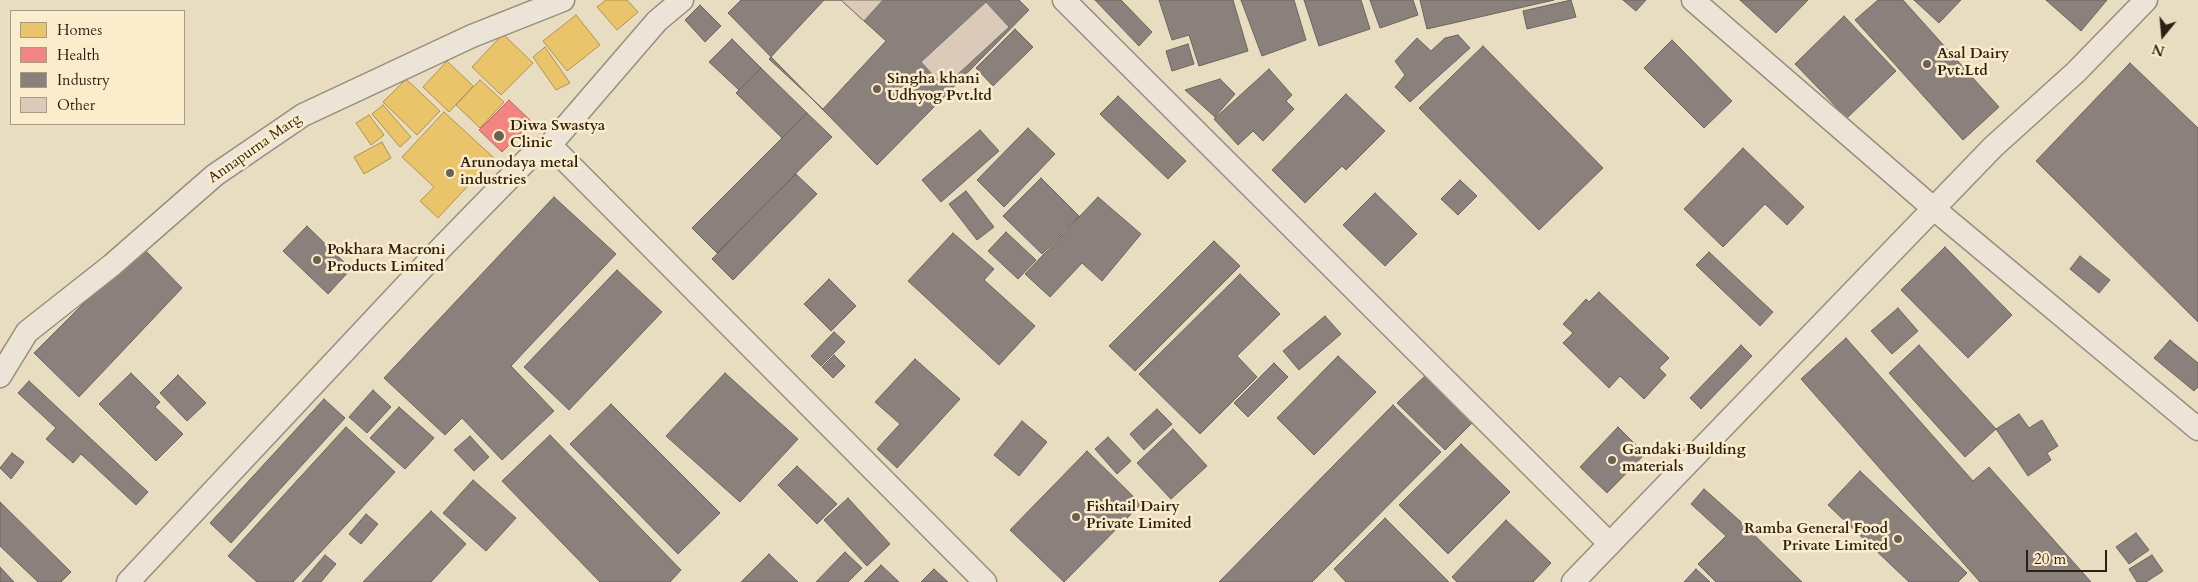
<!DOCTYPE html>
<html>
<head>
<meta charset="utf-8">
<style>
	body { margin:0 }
	#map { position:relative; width:2198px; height:582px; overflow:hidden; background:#e8dcc1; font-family:Cardo,serif }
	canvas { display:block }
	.legend { position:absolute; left:10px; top:10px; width:175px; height:115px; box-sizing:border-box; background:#fbeccc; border:1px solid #a99a82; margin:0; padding:6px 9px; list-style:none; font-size:15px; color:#2d1f13 }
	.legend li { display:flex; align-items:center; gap:10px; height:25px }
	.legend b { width:25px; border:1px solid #a99a82 }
	.north { position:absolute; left:2138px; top:10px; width:50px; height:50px; -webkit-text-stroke:4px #fbeccc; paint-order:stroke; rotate:197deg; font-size:14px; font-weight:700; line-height:20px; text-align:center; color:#2d1f13 }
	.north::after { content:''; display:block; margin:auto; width:18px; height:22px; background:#2d1f13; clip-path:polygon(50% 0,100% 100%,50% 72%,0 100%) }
	.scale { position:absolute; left:2026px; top:550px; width:81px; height:22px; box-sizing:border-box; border:2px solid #2d1f13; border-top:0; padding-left:6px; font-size:15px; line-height:18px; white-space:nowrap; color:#2d1f13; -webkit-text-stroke:4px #fbeccc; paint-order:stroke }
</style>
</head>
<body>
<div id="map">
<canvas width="2198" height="582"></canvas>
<ul class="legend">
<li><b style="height:14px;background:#e9c46a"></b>Homes</li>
<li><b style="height:14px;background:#f28482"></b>Health</li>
<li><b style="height:14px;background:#8a817c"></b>Industry</li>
<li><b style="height:14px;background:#dbc9b9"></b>Other</li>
</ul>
<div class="north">N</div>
<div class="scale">20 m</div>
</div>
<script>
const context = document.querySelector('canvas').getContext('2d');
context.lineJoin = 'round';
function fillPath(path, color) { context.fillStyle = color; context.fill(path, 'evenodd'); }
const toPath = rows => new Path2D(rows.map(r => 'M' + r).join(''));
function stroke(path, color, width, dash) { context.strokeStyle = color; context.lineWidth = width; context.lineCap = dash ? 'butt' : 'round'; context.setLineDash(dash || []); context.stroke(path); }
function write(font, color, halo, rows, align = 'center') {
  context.font = font + ' Cardo,serif'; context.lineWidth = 5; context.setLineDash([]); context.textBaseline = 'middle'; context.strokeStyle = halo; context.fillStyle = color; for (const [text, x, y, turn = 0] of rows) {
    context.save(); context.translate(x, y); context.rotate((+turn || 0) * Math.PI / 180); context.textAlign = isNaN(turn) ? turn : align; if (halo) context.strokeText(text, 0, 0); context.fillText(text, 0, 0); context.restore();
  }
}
const homes = toPath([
	[606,0,627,0,638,12,617,30,597,7,606,0],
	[576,15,600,45,567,71,543,41,576,15],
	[503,34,533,63,501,95,472,67,503,34],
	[545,47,570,83,556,90,533,57,545,47],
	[447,61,473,86,449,112,423,87,447,61],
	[406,79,440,111,417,135,383,102,406,79],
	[480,80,504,102,480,128,456,105,480,80],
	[383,105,411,137,400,147,372,114,383,105],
	[444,112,494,158,438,218,420,201,434,187,402,157,444,112],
	[369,115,384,135,371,145,356,123,369,115],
	[382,142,391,158,364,174,354,157,382,142]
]);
fillPath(homes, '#e9c46a');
stroke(homes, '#b19250', 1);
const health = toPath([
	[509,100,532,122,502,152,479,130,509,100]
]);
fillPath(health, '#f28482');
stroke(health, '#b76661', 1);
const industry = toPath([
	[741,0,1019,0,1029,10,877,165,728,13,741,0],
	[824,0,841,0,886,41,823,109,769,59,824,0],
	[1095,0,1121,0,1152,32,1139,46,1095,0],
	[1159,0,1233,0,1248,51,1199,66,1189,35,1172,40,1159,0],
	[1241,0,1294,0,1306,40,1262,56,1241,0],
	[1304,0,1361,0,1370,29,1319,46,1304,0],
	[1370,0,1413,0,1418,15,1380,28,1370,0],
	[1420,0,1554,0,1427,29,1420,0],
	[1571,0,1576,17,1527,29,1523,11,1571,0],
	[1623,0,1646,0,1636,11,1623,0],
	[1740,0,1808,0,1776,33,1740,0],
	[1878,0,1903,0,1999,107,1963,140,1855,20,1878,0],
	[1914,0,1961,0,1939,23,1914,0],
	[2046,0,2107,0,2081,31,2046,0],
	[700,5,721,26,705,42,685,20,700,5],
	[1844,16,1896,71,1847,118,1795,64,1844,16],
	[1015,29,1033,47,993,86,976,68,1015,29],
	[1458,35,1470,48,1410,102,1395,87,1405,75,1395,61,1417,38,1431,51,1445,38,1458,35],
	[732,39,761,68,739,90,709,62,732,39],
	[1672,40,1732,101,1704,128,1644,68,1672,40],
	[1188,44,1194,64,1172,71,1166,51,1188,44],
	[1483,46,1603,168,1539,230,1419,108,1483,46],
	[2130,63,2198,128,2198,322,2036,161,2130,63],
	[761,68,807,113,782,138,736,93,761,68],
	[1269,69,1292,95,1286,101,1294,109,1263,141,1253,131,1238,145,1214,119,1269,69],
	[1220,79,1235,94,1215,117,1185,90,1220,79],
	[1346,94,1385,131,1346,170,1342,166,1305,203,1272,170,1346,94],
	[1118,96,1186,161,1168,179,1100,114,1118,96],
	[807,113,832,137,717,253,692,228,807,113],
	[1028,128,1055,154,1004,207,977,180,1028,128],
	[980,130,999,151,941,202,922,180,980,130],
	[1743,148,1804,207,1787,225,1765,204,1723,247,1684,209,1743,148],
	[796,174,817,194,733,280,712,259,796,174],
	[1041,178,1079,216,1042,254,1003,216,1041,178],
	[1460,180,1477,196,1458,215,1441,199,1460,180],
	[966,191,994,227,977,240,949,204,966,191],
	[1375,193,1417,234,1385,266,1343,225,1375,193],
	[554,197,616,254,511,366,554,411,502,460,462,418,445,435,384,378,554,197],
	[1098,197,1141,234,1102,281,1082,263,1050,297,1025,274,1098,197],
	[307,226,351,269,328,294,283,251,307,226],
	[1006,232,1036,260,1018,279,988,251,1006,232],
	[953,233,994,269,984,280,1035,326,999,365,908,281,953,233],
	[1214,241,1240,266,1135,371,1109,346,1214,241],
	[141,246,182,288,79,397,34,353,141,246],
	[1945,247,2012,315,1968,358,1901,290,1945,247],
	[1709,252,1773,312,1760,326,1696,265,1709,252],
	[2080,256,2110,280,2099,293,2070,269,2080,256],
	[617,270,662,312,569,410,524,367,617,270],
	[1240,274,1280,314,1237,356,1257,377,1200,434,1139,374,1240,274],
	[829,279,856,306,831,331,804,304,829,279],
	[1599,292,1669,358,1659,368,1666,375,1644,399,1620,376,1609,388,1563,343,1573,333,1563,324,1586,299,1589,302,1599,292],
	[1898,308,1918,331,1892,354,1871,331,1898,308],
	[1325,316,1341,334,1299,370,1283,351,1325,316],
	[834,332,845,342,821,366,811,356,834,332],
	[1846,338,1973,481,1989,467,2091,582,1980,582,1801,379,1846,338],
	[2170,340,2198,363,2198,387,2194,391,2154,358,2170,340],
	[1741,345,1752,356,1701,409,1690,398,1741,345],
	[1919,345,1996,429,1965,457,1889,373,1919,345],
	[834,355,845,366,833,378,822,367,834,355],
	[1338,356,1376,392,1314,455,1277,418,1338,356],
	[915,359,960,399,897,468,877,449,900,424,875,402,915,359],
	[1274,363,1288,377,1248,417,1234,403,1274,363],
	[1430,371,1477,418,1445,450,1397,403,1430,371],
	[131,373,160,402,155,407,183,434,156,461,99,404,131,373],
	[725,373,798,439,740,502,666,436,725,373],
	[178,375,206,403,187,421,160,393,178,375],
	[29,381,148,492,136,505,81,454,73,463,46,439,56,428,18,393,29,381],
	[373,390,391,407,367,433,349,417,373,390],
	[324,399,345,418,231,543,210,523,324,399],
	[611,404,720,513,678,554,570,444,611,404],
	[1393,405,1441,452,1312,582,1219,582,1393,405],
	[399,407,434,438,405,469,370,438,399,407],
	[1157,409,1172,424,1144,450,1130,434,1157,409],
	[2019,414,2029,428,2042,420,2058,446,2047,453,2051,460,2028,476,1996,429,2019,414],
	[1022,421,1047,442,1019,476,994,455,1022,421],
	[346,427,395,472,293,582,257,582,228,556,346,427],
	[1618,427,1645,454,1607,493,1580,467,1618,427],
	[1173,429,1207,466,1171,499,1137,463,1173,429],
	[550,435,681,570,670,582,600,582,502,481,550,435],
	[470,436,489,457,474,471,454,450,470,436],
	[1108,437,1131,461,1117,474,1095,449,1108,437],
	[1461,444,1510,492,1448,554,1399,505,1461,444],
	[1087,451,1141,504,1064,582,1010,530,1087,451],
	[12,453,24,462,11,479,0,468,12,453],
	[797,466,837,504,817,524,778,485,797,466],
	[1860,471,1967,573,1958,582,1909,582,1828,505,1860,471],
	[473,480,516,518,486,551,443,513,473,480],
	[1704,489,1740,521,1802,582,1716,582,1698,564,1726,536,1691,504,1704,489],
	[848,498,890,544,867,566,824,520,848,498],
	[0,502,71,572,61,582,38,582,0,546,0,502],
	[431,511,466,544,431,582,363,582,431,511],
	[366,514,378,524,361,544,349,534,366,514],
	[1385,518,1449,582,1346,582,1334,569,1385,518],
	[1506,520,1551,563,1533,582,1457,582,1452,577,1506,520],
	[2136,533,2149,550,2129,564,2116,547,2136,533],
	[845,552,862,568,848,582,816,582,845,552],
	[769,554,798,582,741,582,769,554],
	[325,555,336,564,321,582,302,582,325,555],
	[2152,555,2163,571,2146,582,2137,582,2129,569,2152,555],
	[881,565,899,582,864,582,881,565],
	[0,567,14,582,0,582,0,567],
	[934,569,948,582,921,582,934,569],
	[1696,569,1710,582,1684,582,1696,569]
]);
fillPath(industry, '#8a817c');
stroke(industry, '#6e645c', 1);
const building = toPath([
	[841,0,883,0,864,21,841,0],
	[986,2,1009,27,944,87,921,62,986,2]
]);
fillPath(building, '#dbc9b9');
stroke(building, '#7d7566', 1);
const street = toPath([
	[1064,0,1610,544],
	[1693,0,1933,208,2198,429],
	[550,145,985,582],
	[0,376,27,332,112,265,215,175,303,115,472,36,563,0],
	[128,582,444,245,528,159,550,145,657,21,682,0],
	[1573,582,1993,147,2076,72,2146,0]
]);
stroke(street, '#978e7d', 25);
stroke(street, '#ebe4d7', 22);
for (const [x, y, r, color] of [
	[1927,64,5,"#6e6150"],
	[877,89,5,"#6e6150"],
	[499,136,6,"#6e6150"],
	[450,173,5,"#6e6150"],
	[317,260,5,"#6e6150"],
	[1612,460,5,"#6e6150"],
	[1076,517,5,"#6e6150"],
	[1898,539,5,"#6e6150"]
]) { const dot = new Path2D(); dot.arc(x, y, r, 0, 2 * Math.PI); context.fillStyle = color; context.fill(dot); stroke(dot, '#fbeccc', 2); }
write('bold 15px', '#2d1f13', '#fbeccc', [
	["Asal Dairy",1937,55],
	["Pvt.Ltd",1937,72],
	["Singha khani",887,80],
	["Udhyog Pvt.ltd",887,97],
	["Diwa Swastya",510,127],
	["Clinic",510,144],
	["Arunodaya metal",460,164],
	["industries",460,181],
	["Pokhara Macroni",327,251],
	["Products Limited",327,268],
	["Gandaki Building",1622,451],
	["materials",1622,468],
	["Fishtail Dairy",1086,508],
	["Private Limited",1086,525],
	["Ramba General Food",1888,530,"right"],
	["Private Limited",1888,547,"right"]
], 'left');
write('15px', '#2d1f13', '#fbeccc', [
	["Annapurna Marg",255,149,-35]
]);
</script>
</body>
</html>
